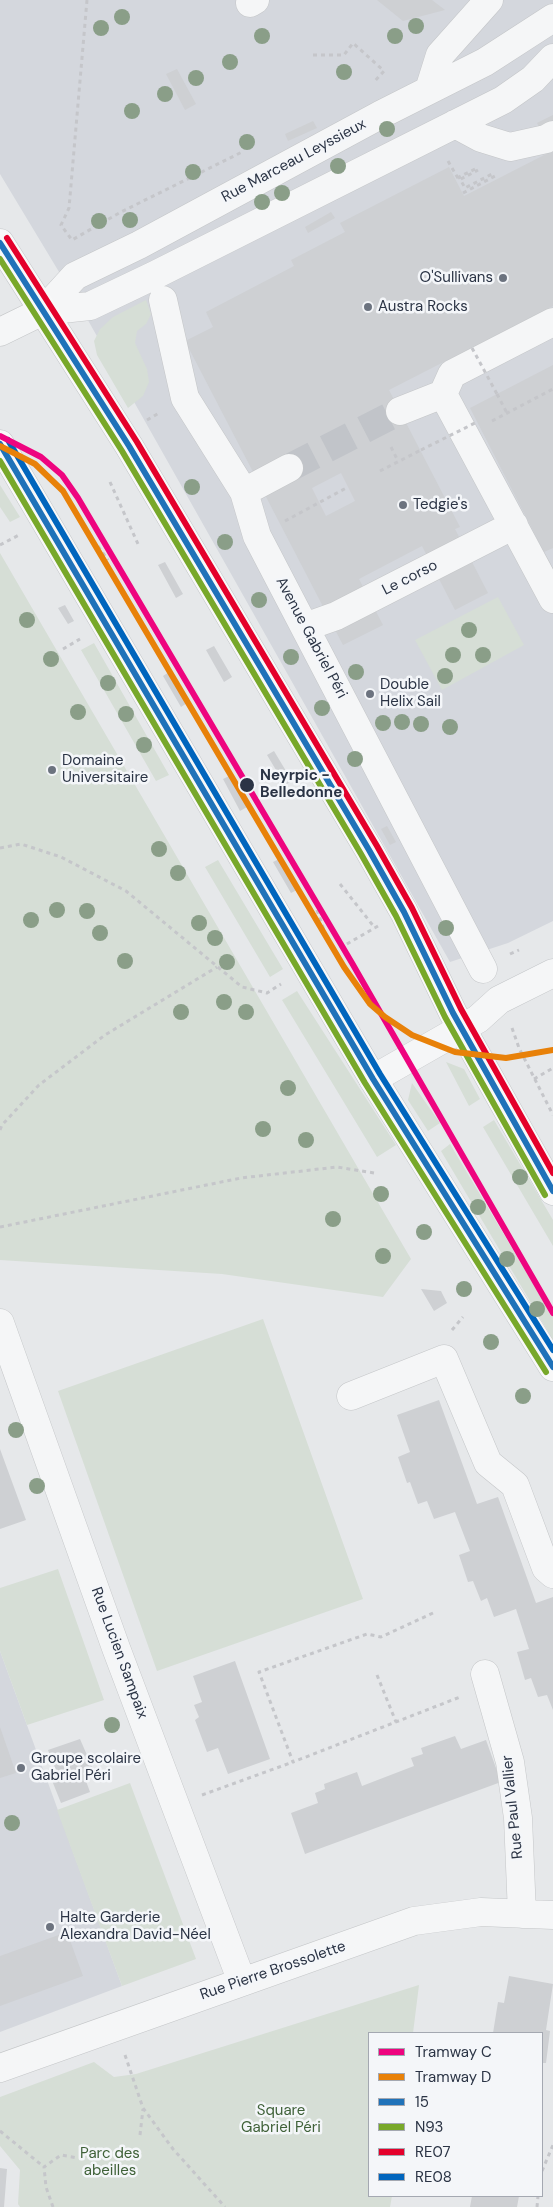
<!DOCTYPE html>
<html>
<head>
<meta charset="utf-8">
<style>
	body { margin:0 }
	#map { position:relative; width:553px; height:2207px; overflow:hidden; background:#e6e8ea; font-family:"DM Sans",sans-serif }
	canvas { display:block }
	.legend { position:absolute; left:368px; top:2032px; width:175px; height:165px; box-sizing:border-box; background:#f4f6f9; border:1px solid #a4a8b1; margin:0; padding:6px 9px; list-style:none; font-size:15px; color:#2b3445 }
	.legend li { display:flex; align-items:center; gap:10px; height:25px }
	.legend b { width:25px; border:1px solid #a4a8b1 }
</style>
</head>
<body>
<div id="map">
<canvas width="553" height="2207"></canvas>
<ul class="legend">
<li><b style="height:6px;background:#ee047f"></b>Tramway C</li>
<li><b style="height:6px;background:#e88109"></b>Tramway D</li>
<li><b style="height:6px;background:#1f72b9"></b>15</li>
<li><b style="height:6px;background:#78a82a"></b>N93</li>
<li><b style="height:6px;background:#e4002b"></b>RE07</li>
<li><b style="height:6px;background:#0065bd"></b>RE08</li>
</ul>
</div>
<script>
const context = document.querySelector('canvas').getContext('2d');
context.lineJoin = 'round';
function fillPath(path, color) { context.fillStyle = color; context.fill(path, 'evenodd'); }
const toPath = rows => new Path2D(rows.map(r => 'M' + r).join(''));
function stroke(path, color, width, dash) { context.strokeStyle = color; context.lineWidth = width; context.lineCap = dash ? 'butt' : 'round'; context.setLineDash(dash || []); context.stroke(path); }
function write(font, color, halo, rows, align = 'center') {
  context.font = font + ' "DM Sans",sans-serif'; context.lineWidth = 5; context.setLineDash([]); context.textBaseline = 'middle'; context.strokeStyle = halo; context.fillStyle = color; for (const [text, x, y, turn = 0] of rows) {
    context.save(); context.translate(x, y); context.rotate((+turn || 0) * Math.PI / 180); context.textAlign = isNaN(turn) ? turn : align; if (halo) context.strokeText(text, 0, 0); context.fillText(text, 0, 0); context.restore();
  }
}
fillPath(toPath([
	[0,0,553,0,553,921,508,943,450,962,85,315,0,174],
	[0,1651,122,1986,0,2032]
]), '#d4d7dd');
fillPath(toPath([
	[146,300,151,314,146,324,137,331,135,343,147,369,149,382,143,396,128,408,97,355,94,341,100,329,113,317],
	[0,485,20,517,10,522,0,507],
	[0,553,411,1259,383,1297,222,1274,0,1260],
	[498,597,524,645,442,690,415,640],
	[94,643,169,775,156,781,81,650],
	[218,860,283,969,270,977,205,867],
	[297,991,396,1145,377,1157,282,1000],
	[446,1062,464,1069,480,1099,469,1106],
	[412,1083,440,1123,428,1131,408,1100],
	[494,1120,553,1220,553,1246,483,1127],
	[450,1144,553,1317,553,1340,441,1151],
	[263,1319,363,1599,157,1671,58,1391],
	[58,1569,104,1700,27,1725,0,1651,0,1588],
	[130,1783,196,1959,122,1986,57,1810],
	[419,1985,413,2033,369,2033,369,2196,392,2196,390,2207,20,2207,18,2204,20,2170,0,2146,0,2097,94,2062,114,2077,136,2074]
]), '#d6ded6');
fillPath(toPath([
	[377,0,432,0,445,10,403,21],
	[177,69,196,104,185,110,166,74],
	[553,115,553,306,389,390,460,527,455,529,488,593,455,610,422,546,359,579,383,625,343,645,185,341,213,327,206,312,294,266,291,260,345,232,340,223,449,167,464,196,552,151,537,123],
	[341,473,355,501,326,516,312,488],
	[313,121,317,128,288,141,285,134],
	[331,212,335,218,308,233,305,227],
	[553,365,553,548,544,552,470,408],
	[165,562,183,594,176,598,158,565],
	[65,605,74,621,68,624,58,608],
	[214,646,232,677,224,682,206,650],
	[169,672,187,703,181,707,163,676],
	[274,751,292,781,285,785,267,755],
	[229,776,247,807,240,811,223,779],
	[387,826,396,842,390,845,381,829],
	[281,858,299,889,291,893,273,862],
	[421,1289,441,1291,447,1303,434,1311],
	[439,1400,477,1504,498,1497,536,1603,553,1597,553,1710,547,1695,538,1697,531,1678,525,1680,517,1652,529,1649,516,1609,494,1617,487,1598,481,1601,473,1581,468,1582,459,1555,470,1551,455,1512,434,1519,427,1501,418,1504,410,1482,407,1483,398,1457,410,1452,397,1415],
	[0,1449,26,1520,0,1529],
	[235,1661,270,1759,228,1774,218,1748,207,1752,195,1720,199,1717,194,1705,202,1702,193,1676],
	[0,1727,16,1773,0,1778],
	[455,1736,461,1749,486,1740,501,1782,305,1854,291,1813,318,1803,315,1793,325,1789,324,1784,357,1772,362,1786,414,1766,411,1758,423,1754,421,1748],
	[80,1739,93,1769,83,1773,90,1792,61,1803,49,1773,56,1770,48,1750],
	[67,1932,83,1976,0,2006,0,1956],
	[509,1976,553,1984,546,2030,550,2031,546,2063,542,2063,542,2033,493,2033,498,2002,504,2003],
	[0,2168,7,2169,4,2207,0,2207],
	[472,2196,519,2196,517,2207,470,2207]
]), '#ced0d3');
stroke(toPath([
	[289,468,400,411]
]), '#c1c4c9', 28, [28, 14]);
const minor = toPath([
	[250,3,255,0],
	[429,90,440,55,489,0],
	[455,124,481,138,510,147,546,139,553,135],
	[163,300,185,398,244,492,257,536,483,969],
	[43,311,75,276,139,245,380,115,485,62,553,18],
	[0,332,43,311,90,306,155,275,503,100,533,79,553,58],
	[443,394,553,599],
	[400,411,443,394,452,374,553,322],
	[244,492,289,468],
	[305,627,336,616,514,525],
	[373,1079,478,1019,499,1000,553,973],
	[0,1323,116,1648,242,1982],
	[351,1396,444,1359,488,1463,515,1485,546,1568,553,1574],
	[485,1674,510,1762,518,1818,522,1914],
	[0,2068,414,1921,481,1912,553,1915]
]);
const major = toPath([
	[0,243,129,446,369,850,404,912,453,1013,553,1191],
	[0,444,373,1079,553,1367]
]);
stroke(minor, '#c4c6c8', 29);
stroke(major, '#c2c5c8', 29);
stroke(toPath([
	[87,0,69,208,61,225,72,240,121,212,242,152],
	[313,55,344,55,353,43,384,71,374,82],
	[448,161,459,180,478,170],
	[475,169,459,177,465,188,492,174],
	[463,193,497,175],
	[497,394,507,413],
	[147,420,159,413],
	[492,421,553,389],
	[391,447,398,461],
	[380,471,421,450],
	[110,482,138,544],
	[285,521,348,487],
	[0,545,19,535],
	[98,546,108,560],
	[63,649,80,639],
	[0,848,21,844,61,857,126,891,242,987,267,993,281,984],
	[340,884,375,928],
	[317,910,325,933],
	[333,952,378,926],
	[510,954,519,950],
	[512,1028,519,1048,553,1115],
	[534,1079,553,1068],
	[0,1130,2,1125,39,1085,105,1035,217,967],
	[0,1227,241,1178,337,1167,374,1173],
	[452,1330,463,1317],
	[433,1613,381,1637,367,1634,259,1672,293,1762,460,1697],
	[377,1675,396,1722],
	[202,1795,293,1762],
	[125,2055,143,2108,173,2149,225,2207],
	[0,2131,44,2167],
	[140,2135,143,2109],
	[542,2171,553,2145],
	[53,2207,46,2187,44,2167,61,2155,78,2158],
	[537,2207,538,2196]
]), '#c5c6ca', 3, [4, 4]);
stroke(minor, '#f5f6f7', 28);
stroke(major, '#f8f8f8', 28);
stroke(toPath([
	[472,348,497,394],
	[421,450,477,422]
]), '#c5c6ca', 3, [4, 4]);
stroke(toPath([
	[0,243,129,446,369,850,404,912,453,1013,553,1191],
	[0,444,373,1079,553,1367]
]), '#1f72b9', 6);
stroke(toPath([
	[0,259,122,451,361,854,396,916,445,1017,545,1195],
	[0,461,365,1083,546,1372]
]), '#78a82a', 6);
stroke(toPath([
	[7,238,137,442,377,846,412,908,461,1009,553,1173]
]), '#e4002b', 6);
stroke(toPath([
	[8,440,380,1074,553,1350]
]), '#0065bd', 6);
stroke(toPath([
	[0,436,41,457,62,475,78,498,352,963,553,1313]
]), '#ee047f', 6);
stroke(toPath([
	[0,446,35,464,63,491,344,967,370,1004,385,1017,412,1035,455,1052,506,1058,553,1050]
]), '#e88109', 6);
context.fillStyle = '#8a9e88';
for (const [x, y] of [
	[122,17],
	[416,26],
	[101,28],
	[262,36],
	[395,36],
	[230,62],
	[344,72],
	[196,78],
	[165,94],
	[132,111],
	[387,129],
	[247,142],
	[338,166],
	[193,172],
	[282,193],
	[262,202],
	[130,220],
	[99,221],
	[192,487],
	[225,542],
	[259,600],
	[27,620],
	[469,630],
	[453,655],
	[483,655],
	[291,657],
	[51,659],
	[356,672],
	[445,676],
	[108,683],
	[322,708],
	[78,712],
	[126,714],
	[402,722],
	[383,723],
	[421,724],
	[450,727],
	[144,745],
	[355,759],
	[159,849],
	[178,873],
	[57,910],
	[87,911],
	[31,920],
	[199,923],
	[446,928],
	[100,933],
	[215,938],
	[125,961],
	[227,962],
	[224,1002],
	[181,1012],
	[246,1012],
	[288,1088],
	[263,1129],
	[306,1140],
	[520,1177],
	[381,1194],
	[478,1207],
	[333,1219],
	[424,1232],
	[383,1256],
	[507,1259],
	[464,1289],
	[537,1309],
	[491,1342],
	[523,1396],
	[16,1430],
	[37,1486],
	[112,1725],
	[12,1823]
]) { context.beginPath(); context.arc(x, y, 8, 0, 2 * Math.PI); context.fill(); }
for (const [x, y, r, color] of [
	[503,278,5,"#6c737f"],
	[368,307,5,"#6c737f"],
	[403,505,5,"#6c737f"],
	[370,694,5,"#6c737f"],
	[52,770,5,"#6c737f"],
	[247,785,8,"#2b3445"],
	[21,1768,5,"#6c737f"],
	[50,1927,5,"#6c737f"]
]) { const dot = new Path2D(); dot.arc(x, y, r, 0, 2 * Math.PI); context.fillStyle = color; context.fill(dot); stroke(dot, '#f4f6f9', 2); }
write('15px', '#2b3445', '#f4f6f9', [
	["Rue Marceau Leyssieux",294,161,-28],
	["Le corso",410,578,-27],
	["Avenue Gabriel Péri",311,638,62],
	["Rue Lucien Sampaix",119,1653,70],
	["Rue Paul Vallier",513,1807,-96],
	["Rue Pierre Brossolette",273,1971,-19]
]);
write('15px', '#2b3445', '#f4f6f9', [
	["O'Sullivans",493,278,"right"],
	["Austra Rocks",378,307],
	["Tedgie's",413,505],
	["Double",380,685],
	["Helix Sail",380,702],
	["Domaine",62,761],
	["Universitaire",62,778],
	["Groupe scolaire",31,1759],
	["Gabriel Péri",31,1776],
	["Halte Garderie",60,1918],
	["Alexandra David-Néel",60,1935]
], 'left');
write('bold 15px', '#2b3445', '#f4f6f9', [
	["Neyrpic -",260,776],
	["Belledonne",260,793]
], 'left');
write('15px', '#3f6138', '#f4f6f9', [
	["Square",281,2111],
	["Gabriel Péri",281,2128],
	["Parc des",110,2154],
	["abeilles",110,2171]
]);
</script>
</body>
</html>
